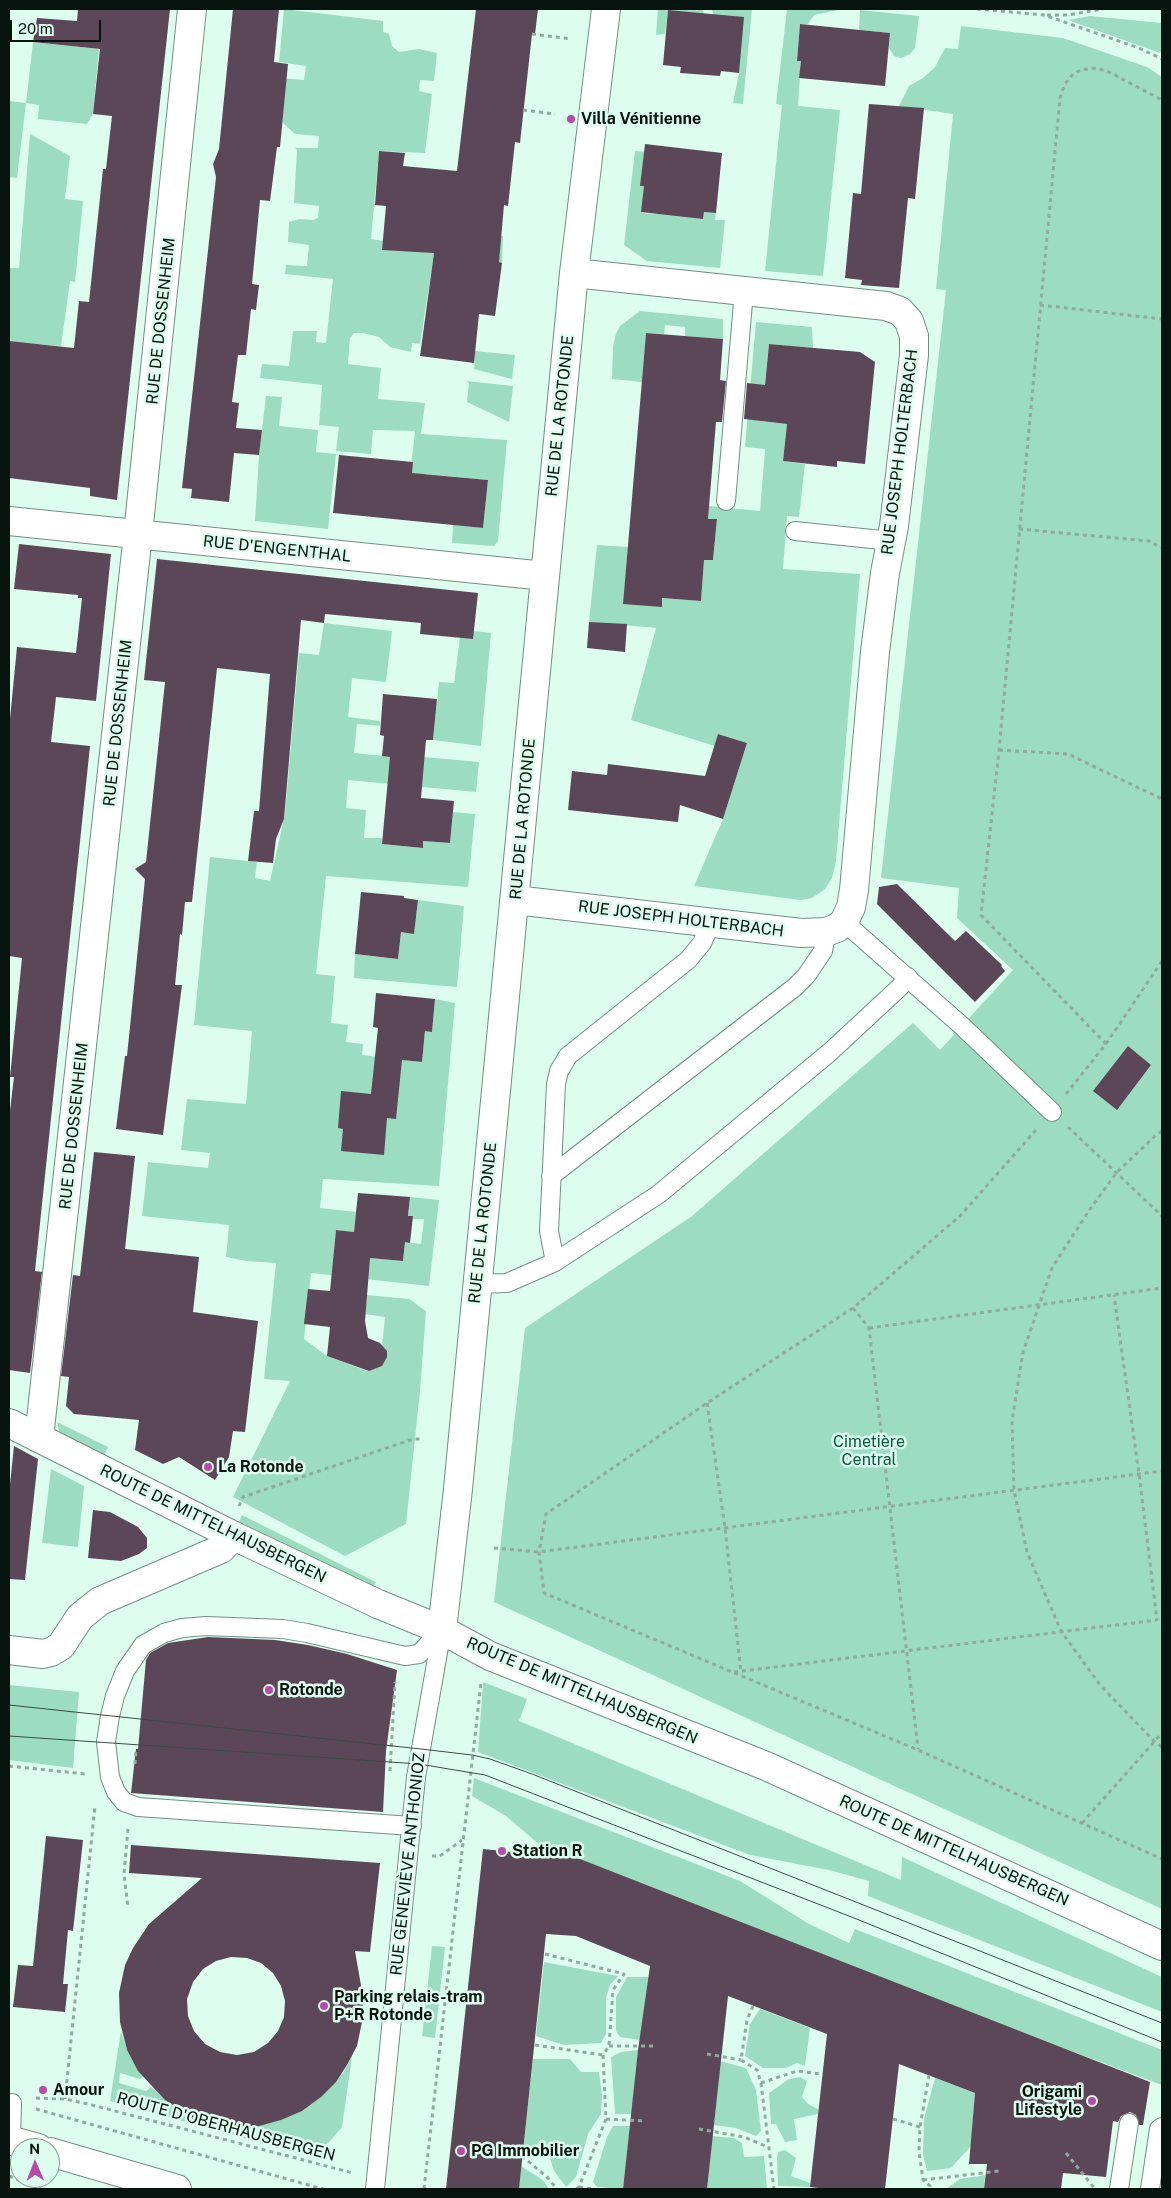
<!DOCTYPE html>
<html>
<head>
<meta charset="utf-8">
<style>
	body { margin:0 }
	#map { position:relative; width:1171px; height:2198px; overflow:hidden; background:#ddfeef; font-family:"Public Sans",sans-serif }
	canvas { display:block }
	.frame { position:absolute; inset:0; border:10px solid #07130e; pointer-events:none }
	.north { position:absolute; left:10px; top:2138px; width:50px; height:50px; box-sizing:border-box; background:#ddfeef; border:1px solid #87a095; border-radius:50%; rotate:359deg; font-size:14px; font-weight:700; line-height:20px; text-align:center; color:#07130e }
	.north::after { content:''; display:block; margin:auto; width:18px; height:22px; background:#b74baa; clip-path:polygon(50% 0,100% 100%,50% 72%,0 100%) }
	.scale { position:absolute; left:10px; top:20px; width:91px; height:22px; box-sizing:border-box; border:2px solid #07130e; border-top:0; padding-left:6px; font-size:15px; line-height:18px; white-space:nowrap; color:#07130e; -webkit-text-stroke:4px #ddfeef; paint-order:stroke }
</style>
</head>
<body>
<div id="map">
<canvas width="1171" height="2198"></canvas>
<div class="frame"></div>
<div class="north">N</div>
<div class="scale">20 m</div>
</div>
<script>
const context = document.querySelector('canvas').getContext('2d');
context.lineJoin = 'round';
function fillPath(path, color) { context.fillStyle = color; context.fill(path, 'evenodd'); }
const toPath = rows => new Path2D(rows.map(r => 'M' + r).join(''));
function stroke(path, color, width, dash) { context.strokeStyle = color; context.lineWidth = width; context.lineCap = dash ? 'butt' : 'round'; context.setLineDash(dash || []); context.stroke(path); }
function write(font, color, halo, rows, align = 'center') {
  context.font = font + ' "Public Sans",sans-serif'; context.lineWidth = 5; context.setLineDash([]); context.textBaseline = 'middle'; context.strokeStyle = halo; context.fillStyle = color; for (const [text, x, y, turn = 0] of rows) {
    context.save(); context.translate(x, y); context.rotate((+turn || 0) * Math.PI / 180); context.textAlign = isNaN(turn) ? turn : align; if (halo) context.strokeText(text, 0, 0); context.fillText(text, 0, 0); context.restore();
  }
}
fillPath(toPath([
	[284,9,383,21,383,32,389,34,392,46,399,52,419,49,437,53,434,81,420,80,419,91,432,94,425,153,379,151,371,239,383,241,382,250,426,228,503,236,502,263,434,254,420,344,412,343,411,352,390,347,379,337,363,333,354,333,350,338,348,364,381,368,378,399,425,403,421,434,507,440,498,541,494,546,452,543,453,525,483,528,488,480,426,474,409,485,415,431,373,430,371,454,336,451,339,427,319,425,322,385,260,378,262,364,289,366,293,331,317,331,316,342,326,343,333,279,285,274,286,265,307,266,309,245,288,242,289,222,299,219,313,220,318,218,319,206,294,203,297,150,295,148,318,148,319,136,295,134,282,122,285,94,280,78,304,80,306,66,279,62],
	[658,9,703,9,704,14,668,10,665,34,656,35],
	[712,9,752,9,743,104,733,103,739,73,713,14],
	[787,9,843,9,814,15,808,24,800,24,797,61,801,61,798,106,840,110,823,276,765,271,782,105,776,104],
	[860,10,919,16,915,48,910,54,901,58,894,56,889,48,890,33,859,30],
	[1090,16,1162,23,1162,50,1160,53,1068,20],
	[961,26,1063,38,1147,67,1162,77,1162,1909,494,1602,525,1328,692,1216,913,1023,940,1050,1013,970,957,918,959,888,881,878,946,290,936,289,953,114,899,106,909,86,923,78,935,67,945,48,958,49],
	[33,42,99,49,93,114,87,124,38,119,39,105,26,103,17,178,9,177,9,101,26,103],
	[30,134,70,156,65,199,83,201,75,282,70,281,61,346,36,344,9,360,9,268,19,268],
	[635,151,649,152,643,163,641,186,644,186,642,213,658,214,658,208,683,216,703,219,704,212,716,213,715,220,725,220,720,268,647,261,624,245],
	[640,311,723,319,723,339,685,336,685,327,665,325,664,334,646,333,642,382,612,379,613,346,616,334,620,326],
	[756,322,812,327,813,348,769,344,761,421,787,424,783,461,805,464,799,517,787,516,783,569,860,574,836,861,832,878,825,889,812,898,800,900,694,886,723,819,747,743,719,734,715,746,631,720,656,628,589,622,597,545,628,547,624,595,661,607,662,598,701,601,704,560,713,560,717,520,708,519,709,506,760,511,765,449,745,447],
	[475,351,515,355,512,379,474,369],
	[466,381,513,386,509,422,467,402,469,383],
	[266,396,282,397,279,426,318,430,316,452,336,454,328,529,255,521,259,455],
	[324,623,392,631,386,682,352,678,348,717,380,721,380,726,357,724,354,753,424,760,424,757,479,762,476,792,348,780,346,808,366,810,364,838,382,838,382,844,422,848,423,841,450,843,453,812,475,814,468,887,326,876,316,974,335,976,331,1023,348,1025,346,1042,363,1044,362,1055,422,1062,425,1031,432,1031,435,999,455,1003,439,1186,323,1179,320,1208,356,1212,354,1232,336,1230,334,1252,352,1256,403,1261,405,1242,421,1244,424,1219,413,1219,413,1216,408,1216,410,1197,439,1200,429,1286,311,1273,304,1339,327,1356,367,1371,382,1366,387,1353,382,1345,385,1317,365,1314,367,1295,409,1299,426,1311,420,1391,406,1524,345,1556,233,1497,290,1381,264,1379,276,1263,246,1261,226,1257,229,1225,142,1216,148,1162,208,1168,210,1153,181,1150,187,1099,246,1104,252,1031,194,1025,210,857,257,862,255,878,270,881,285,814,299,653,319,655],
	[474,631,491,633,481,746,433,740,439,682,454,683,460,637],
	[418,900,464,906,457,987,354,978,355,954,398,959,401,932,414,933],
	[57,1422,108,1447,104,1456,63,1434,59,1431],
	[51,1469,84,1486,78,1547,42,1543],
	[242,1515,376,1582,372,1589,239,1522],
	[483,1682,527,1699,519,1721,536,1728,901,1880,902,1857,1162,1977,1162,2012,868,1896,869,1881,829,1870,750,1855,478,1752],
	[9,1685,79,1692,73,1768,9,1760],
	[474,1778,740,1881,809,1924,849,1943,855,1929,1162,2050,1162,2085,555,1858,506,1816,472,1796],
	[432,1946,445,1947,435,2038,422,2036],
	[544,1962,618,1976,610,1985,606,1998,606,2034,601,2043,564,2045,536,2036],
	[627,1977,649,1977,640,2040,620,2037,616,2031,616,1997],
	[760,2009,810,2028,805,2066,797,2063,786,2068,763,2068,745,2056,750,2024],
	[121,2031,127,2050,143,2077,140,2079,120,2073,119,2083,146,2091,151,2087,173,2106,212,2123,235,2126,281,2120,312,2104,343,2073,352,2057,342,2127,330,2141,318,2152,308,2156,110,2101],
	[638,2050,632,2114,615,2114,611,2057,621,2052],
	[533,2059,570,2059,581,2072,599,2072,602,2095,601,2114,588,2134,576,2177,566,2187,554,2171,549,2155,523,2151],
	[720,2061,746,2068,756,2090,761,2131,756,2136,736,2128,714,2125],
	[800,2077,807,2081,802,2097,808,2104,818,2109,818,2114,794,2119,797,2140,785,2142,776,2124,771,2124,769,2093,789,2079],
	[935,2078,975,2093,971,2146,951,2168,927,2171,923,2154,924,2119],
	[613,2126,630,2126,623,2189,597,2187,593,2182,607,2137],
	[712,2136,734,2138,742,2143,744,2157,764,2156,767,2189,707,2189],
	[785,2150,796,2158,791,2176,810,2183,810,2187,778,2186,777,2158,778,2152],
	[521,2166,543,2180,549,2189,519,2189],
	[985,2175,984,2189,946,2189,960,2179]
]), '#9cddc2');
fillPath(toPath([
	[78,9,170,9,117,500,90,496,90,488,9,478,9,341,74,348,79,301,89,302,103,169,106,169,112,116,93,114,100,49,33,42,37,18,77,21],
	[233,9,279,9,274,62,288,64,280,147,277,147,270,201,260,200,252,284,259,285,256,310,251,309,246,355,238,355,232,402,239,403,236,428,262,430,259,455,234,453,229,502,191,498,192,489,182,488,216,177,213,164,219,149],
	[476,9,538,9,535,34,532,34,520,143,515,142,508,206,504,205,499,262,502,263,495,316,479,314,474,363,420,356,434,253,382,250,386,206,375,205,379,151,405,153,403,166,457,171],
	[668,10,744,17,739,73,721,71,720,76,680,73,681,67,663,65],
	[800,24,890,33,885,86,799,78,801,61,797,61],
	[869,104,924,108,915,199,908,198,899,288,861,285,862,280,845,278,853,193,861,194],
	[645,144,722,153,716,213,704,212,703,219,641,212,644,186,640,186],
	[646,333,723,339,720,380,726,381,722,422,716,422,708,519,717,519,713,560,704,560,701,601,662,598,662,607,623,604],
	[769,344,860,352,875,362,865,464,837,461,837,467,783,461,787,424,744,419,747,383,765,385],
	[339,455,413,462,412,473,488,480,483,528,333,513],
	[19,544,111,554,96,701,56,697,51,742,90,746,35,1271,42,1272,30,1373,9,1370,9,1119,14,1077,10,1077,22,958,9,956,9,729,17,647,76,653,82,598,78,598,78,595,14,589],
	[157,559,478,593,473,639,420,634,421,623,325,614,324,623,301,620,284,819,276,839,273,863,248,861,254,811,259,811,270,674,217,668,192,902,185,902,182,935,180,934,175,985,182,985,163,1135,116,1129,125,1056,127,1056,145,879,135,869,146,862,165,682,144,680],
	[589,622,627,624,625,652,587,648],
	[383,694,437,699,433,740,426,740,421,798,454,801,450,843,423,841,423,848,382,844,390,757,382,756,384,736,380,735],
	[718,734,747,743,723,819,680,805,678,822,568,810,572,771,607,775,608,764,705,776],
	[897,884,955,941,966,931,1002,965,1001,966,1005,971,975,1002,877,904,879,887],
	[361,892,404,896,404,898,418,900,414,934,401,932,398,959,355,954],
	[376,993,435,999,432,1032,425,1031,422,1062,402,1060,396,1119,387,1118,384,1155,341,1151,343,1129,338,1128,341,1091,371,1094,378,1028,373,1027],
	[1128,1046,1151,1065,1117,1110,1093,1091],
	[94,1152,135,1156,125,1249,199,1257,193,1312,258,1321,245,1432,233,1431,229,1457,215,1480,179,1457,163,1464,135,1450,139,1420,74,1414,66,1406,69,1377,61,1376,73,1275,80,1276],
	[358,1193,410,1197,408,1216,413,1216,410,1243,405,1242,403,1261,370,1258,365,1321,368,1338,380,1343,387,1351,387,1357,382,1366,369,1371,327,1356,330,1327,304,1324,308,1289,330,1291,336,1230,354,1232],
	[14,1446,38,1459,25,1580,9,1579,9,1494],
	[93,1510,110,1512,138,1527,147,1538,147,1548,139,1554,121,1561,88,1558],
	[208,1637,275,1640,308,1645,347,1654,397,1670,386,1751,383,1812,131,1793,136,1749,138,1749,146,1660,150,1653,168,1643],
	[46,1836,83,1840,73,1931,68,1930,63,1984,68,1984,65,2012,13,2007,18,1965,33,1966],
	[131,1845,380,1863,370,1952,355,1951,363,1997,362,2022,357,2046,347,2065,336,2082,321,2097,302,2111,281,2120,259,2126,235,2126,212,2123,192,2117,165,2100,138,2071,127,2050,120,2022,119,1993,125,1965,133,1948,149,1924,202,1878,129,1873],
	[231,1957,247,1958,261,1963,273,1973,281,1986,285,2001,284,2017,278,2031,268,2043,254,2052,237,2055,220,2052,205,2044,194,2031,188,2016,187,1999,193,1982,203,1969,216,1961],
	[483,1849,580,1859,1150,2082,1143,2125,1139,2125,1136,2115,1130,2112,1121,2116,1118,2122,1113,2121,1106,2177,1063,2173,1061,2189,984,2189,987,2164,969,2164,975,2093,899,2064,885,2189,827,2189,810,2187,827,2034,728,1996,707,2189,623,2189,638,2050,650,1966,576,1936,546,1934,519,2189,446,2189]
]), '#5c4759');
const lane = toPath([
	[726,501,744,291],
	[795,531,891,541],
	[844,922,962,1026,1052,1112],
	[551,1176,795,987,806,976,823,951,826,932],
	[555,1262,549,1231,556,1084,559,1071,568,1056,688,960,702,943,711,923],
	[477,1284,507,1283,555,1262,659,1194,830,1052,900,987,908,977],
	[412,1826,138,1807,124,1802,116,1792,110,1777,106,1742,110,1716,115,1696,125,1671,143,1645,164,1633,182,1628,206,1626,283,1629,307,1633,405,1656,419,1654,442,1630],
	[11,2140,12,2103],
	[375,2189,416,1777,442,1630],
	[1119,2189,1129,2123],
	[1150,2189,1159,2129,1162,2127]
]);
const street = toPath([
	[9,521,545,576],
	[515,900,801,933,826,932,837,928,844,922,851,907,854,890,875,652,885,573,894,526,914,355,914,336,909,321,900,311,886,306,574,273],
	[39,1438,138,534,192,9],
	[442,1630,458,1489,574,273,606,9],
	[9,1650,43,1654,51,1652,61,1646,80,1617,100,1601,221,1549,234,1536]
]);
const secondary = toPath([
	[9,1423,234,1536,378,1604,442,1630,490,1656,766,1766,1162,1946],
	[9,2140,38,2148],
	[50,2152,177,2189]
]);
stroke(lane, '#718f82', 20);
stroke(street, '#718f82', 30);
stroke(secondary, '#718f82', 30);
stroke(toPath([
	[977,9,1044,15,1139,48,1162,59],
	[1047,15,1068,15,1103,9],
	[532,34,571,39],
	[523,110,555,114],
	[1040,305,1162,319],
	[1019,529,1149,541,1162,548],
	[999,750,1068,754,1162,799],
	[1106,1044,981,915,999,750,1060,98,1065,84,1073,74,1081,70,1094,68,1107,71,1162,100],
	[1066,1094,1106,1044,1162,961],
	[1068,1127,1162,1216],
	[1036,1130,960,1216,853,1308,707,1403,546,1514,539,1552,544,1593,918,1750,1162,1859],
	[1162,1131,1156,1135,1117,1172,1088,1212,1052,1268,1023,1352,1012,1421,1014,1490,1027,1552,1061,1631,1100,1685,1155,1742,1162,1747],
	[853,1308,869,1328,918,1749],
	[869,1328,1162,1288],
	[707,1403,725,1528,741,1672],
	[239,1506,243,1497,413,1439,421,1439],
	[494,1548,539,1552,1162,1471],
	[734,1672,1157,1620,1139,1474,1114,1295],
	[135,1764,136,1750],
	[9,1766,85,1774],
	[390,1771,395,1682],
	[1082,1823,1162,1733],
	[128,1829,124,1874,128,1908],
	[432,1856,440,1856,462,1840],
	[545,1954,624,1974,613,1990,609,2046,603,2055,606,2119,579,2187,576,2189],
	[753,2006,747,2020,741,2060,757,2070,761,2083,774,2189],
	[535,2045,603,2055],
	[609,2046,654,2046],
	[707,2054,741,2060],
	[929,2075,920,2127,919,2151,923,2180,930,2186,929,2189],
	[761,2083,797,2071,822,2074],
	[36,2098,65,2099,88,2104,353,2173],
	[65,2099,95,1806],
	[36,2109,323,2189],
	[606,2119,646,2121],
	[893,2119,920,2127],
	[699,2129,744,2137,768,2147],
	[1066,2153,1095,2189],
	[522,2156,547,2177,557,2189],
	[9,2176,41,2189],
	[923,2180,999,2171],
	[579,2187,593,2189],
	[424,2189,481,1683]
]), '#90aa9e', 3, [4, 4]);
stroke(lane, '#fff', 18);
stroke(street, '#fff', 28);
stroke(secondary, '#fff', 28);
stroke(toPath([
	[9,1705,421,1749,472,1755,490,1759,532,1774,1162,2023],
	[9,1736,419,1764,485,1775,849,1916,1162,2042]
]), '#3a4b44', 1);
for (const [x, y, r, color] of [
	[571,119,5,"#b74baa"],
	[208,1467,5,"#b74baa"],
	[269,1690,5,"#b74baa"],
	[502,1851,5,"#b74baa"],
	[324,2006,5,"#b74baa"],
	[43,2090,5,"#b74baa"],
	[1092,2101,5,"#b74baa"],
	[461,2151,5,"#b74baa"]
]) { const dot = new Path2D(); dot.arc(x, y, r, 0, 2 * Math.PI); context.fillStyle = color; context.fill(dot); stroke(dot, '#ddfeef', 2); }
write('bold 16px', '#07130e', '#ddfeef', [
	["Villa Vénitienne",581,119],
	["La Rotonde",218,1467],
	["Rotonde",279,1690],
	["Station R",512,1851],
	["Parking relais-tram",334,1997],
	["P+R Rotonde",334,2015],
	["Amour",53,2090],
	["Origami",1082,2092,"right"],
	["Lifestyle",1082,2110,"right"],
	["PG Immobilier",471,2151]
], 'left');
write('16px', '#07130e', '#ddfeef', [
	["RUE DE DOSSENHEIM",161,321,-84],
	["RUE DE LA ROTONDE",560,416,-84],
	["RUE JOSEPH HOLTERBACH",900,452,-83],
	["RUE D'ENGENTHAL",277,549,6],
	["RUE DE DOSSENHEIM",118,723,-84],
	["RUE DE LA ROTONDE",523,819,-85],
	["RUE JOSEPH HOLTERBACH",681,919,7],
	["RUE DE DOSSENHEIM",74,1126,-84],
	["RUE DE LA ROTONDE",483,1223,-84],
	["ROUTE DE MITTELHAUSBERGEN",213,1524,26],
	["ROUTE DE MITTELHAUSBERGEN",582,1691,23],
	["ROUTE DE MITTELHAUSBERGEN",954,1851,24],
	["RUE GENEVIÈVE ANTHONIOZ",408,1864,-84],
	["ROUTE D'OBERHAUSBERGEN",226,2127,15]
]);
write('16px', '#055a42', '#ddfeef', [
	["Cimetière",869,1442],
	["Central",869,1460]
]);
</script>
</body>
</html>
